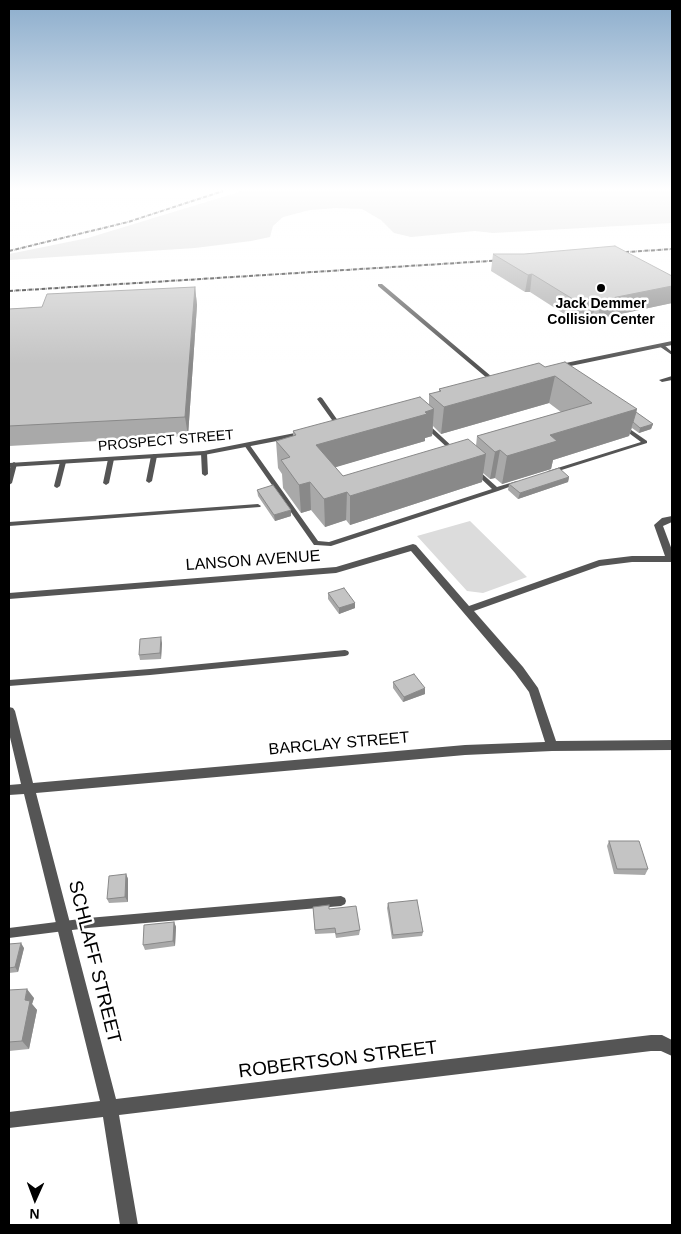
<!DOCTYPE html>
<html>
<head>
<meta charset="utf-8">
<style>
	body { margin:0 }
	#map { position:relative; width:681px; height:1234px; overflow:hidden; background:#fff; font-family:Arial,sans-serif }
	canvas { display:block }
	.frame { position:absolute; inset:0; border:10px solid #000; pointer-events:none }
	.north { position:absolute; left:10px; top:1174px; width:50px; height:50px; -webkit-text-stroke:4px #fff; paint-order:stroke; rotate:182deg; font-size:14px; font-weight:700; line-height:20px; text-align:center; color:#000 }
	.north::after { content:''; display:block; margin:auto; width:18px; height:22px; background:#000; clip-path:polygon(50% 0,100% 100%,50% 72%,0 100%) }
</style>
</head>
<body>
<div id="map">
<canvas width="681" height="1234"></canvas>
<div class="frame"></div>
<div class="north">N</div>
</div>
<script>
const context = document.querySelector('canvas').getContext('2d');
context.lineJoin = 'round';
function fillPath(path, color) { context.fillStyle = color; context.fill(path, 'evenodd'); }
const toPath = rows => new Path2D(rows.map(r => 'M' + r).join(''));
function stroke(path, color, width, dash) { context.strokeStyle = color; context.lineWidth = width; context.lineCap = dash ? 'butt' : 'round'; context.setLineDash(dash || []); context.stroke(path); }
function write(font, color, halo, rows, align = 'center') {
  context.font = font + ' Arial,sans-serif'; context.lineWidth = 5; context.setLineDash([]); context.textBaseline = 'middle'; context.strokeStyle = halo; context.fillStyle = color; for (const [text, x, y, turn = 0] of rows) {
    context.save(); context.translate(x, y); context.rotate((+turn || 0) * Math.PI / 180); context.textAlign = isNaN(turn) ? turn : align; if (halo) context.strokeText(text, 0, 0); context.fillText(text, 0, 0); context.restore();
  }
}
fillPath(toPath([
	[242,191,672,191,672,223,493,233,475,231,411,237,394,233,381,220,362,209,336,208,310,210,283,217,273,226,270,237,251,241,195,248,9,260,9,254,88,238],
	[470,521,527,577,483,593,467,591,417,536]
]), '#dcdcdc');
fillPath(toPath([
	[378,284,382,284,498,382,498,384,494,384,378,286,378,284],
	[659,344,663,344,672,352,672,355,659,346,659,344],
	[672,376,672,380,662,382,659,380,672,376],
	[320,397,322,398,341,425,341,427,337,427,317,399,320,397],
	[426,423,428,424,456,450,456,452,452,452,424,426,423,425,426,423],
	[624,425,647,441,647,443,552,473,550,474,547,472,548,471,641,442,622,428,622,426,624,425],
	[247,443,249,444,318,541,329,542,492,489,474,472,474,470,478,470,497,487,517,481,520,483,498,491,331,546,316,545,314,545,244,445,247,443],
	[204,451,207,453,208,474,205,476,202,474,201,453,204,451],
	[154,454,157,456,152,481,149,483,146,481,151,456,154,454],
	[111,457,114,459,109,483,106,485,103,483,108,459,111,457],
	[63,460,66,462,60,486,57,488,55,487,54,486,60,462,63,460],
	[14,462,17,464,12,483,9,485,9,472,11,464,14,462],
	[258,504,261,506,260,507,9,526,9,522,258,504],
	[345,650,348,651,349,653,348,655,345,656,150,675,9,686,9,680,150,669,345,650],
	[341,896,345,898,346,901,345,904,341,906,88,928,9,938,9,928,88,918,341,896]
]), '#555');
fillPath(toPath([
	[672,341,672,345,556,369,553,367,556,365,672,341],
	[305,431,308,431,308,435,204,455,9,467,9,463,204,451,305,431],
	[672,516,672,522,663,526,672,550,672,562,632,562,600,566,474,611,523,667,538,688,556,741,672,740,672,750,552,751,465,755,36,793,116,1099,651,1035,662,1035,672,1040,672,1056,661,1051,651,1051,119,1115,138,1225,120,1225,103,1117,9,1128,9,1112,100,1101,24,794,9,795,9,785,21,784,9,733,9,707,13,708,15,711,33,783,465,745,545,742,529,692,515,673,411,551,336,573,9,599,9,593,336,567,413,544,416,545,469,606,599,560,632,556,665,556,654,525,662,518,672,516]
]), '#555');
stroke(toPath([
	[9,251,128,222,223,191],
	[612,253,672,249],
	[9,291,505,260]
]), '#000', 2, [4, 1, 0.5, 1]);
fillPath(toPath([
	[493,254,672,276,672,303,597,319,593,315,572,319,530,292,525,292,491,271],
	[195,287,197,305,188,436,9,446,9,309,42,307],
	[545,367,637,409,636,412,653,424,651,429,639,433,632,428,629,436,553,460,551,469,502,484,495,478,490,479,483,473,482,482,350,525,346,520,325,527,311,510,301,513,283,488,282,474,278,468,276,441,293,436,293,431,429,404,429,394,439,392,439,389],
	[549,403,561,412,477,436,476,446,343,476,335,467,425,441,425,438,432,436,433,426,441,434],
	[569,477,568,482,518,499,508,490,509,484],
	[257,490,291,516,275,521,258,496],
	[328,593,355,603,355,608,339,614,328,599],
	[162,643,161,659,140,660,139,655],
	[393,682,425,694,403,702,393,688],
	[609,841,648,869,645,875,614,874,607,846],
	[126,874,128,879,128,902,109,903,107,899],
	[388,903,423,932,422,936,392,939,387,908],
	[313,907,329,909,360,930,359,935,336,938,335,933,315,934],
	[174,922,176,927,175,946,145,950,143,945],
	[9,944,24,948,18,972,9,973],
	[9,990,34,998,32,1004,37,1010,29,1049,9,1051]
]), '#a9a9a9');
fillPath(toPath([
	[532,274,530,292,525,292,528,275],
	[672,286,672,303,597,319,602,300],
	[195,287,197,305,188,436,185,417],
	[597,297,593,315,572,319,576,301],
	[555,376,549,403,441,434,444,407],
	[434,409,432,436,425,438,425,441,316,473,316,445],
	[637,409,629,436,553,460,551,469,502,484,507,456,550,435],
	[653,424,651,429,639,433,640,428],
	[500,450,495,478,490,479,495,452],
	[486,454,482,482,350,525,350,496],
	[569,477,568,482,518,499,520,493],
	[310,482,311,510,301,513,299,485],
	[347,492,346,520,325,527,324,499],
	[291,510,291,516,275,521,274,515],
	[355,603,355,608,339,614,339,608],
	[161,637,162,643,161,659,160,653],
	[425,688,425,694,403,702,404,697],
	[126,874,128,879,128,902,125,897],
	[174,922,176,927,175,946,173,941],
	[21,943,24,948,18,972,15,967],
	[27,989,34,998,32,1004,37,1010,29,1049,22,1041,25,1000]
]), '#898989');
const building = toPath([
	[615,246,672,276,672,286,602,300,597,297,576,301,532,274,528,275,493,254,524,254,615,246],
	[195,287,185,417,9,426,9,309,42,307,47,294,195,287],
	[565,362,637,409,550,435,557,441,507,456,500,450,495,452,477,436,592,403,555,376,444,407,429,394,441,391,439,389,539,363,545,367,565,362],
	[420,397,434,409,425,412,427,414,316,445,343,476,468,439,486,454,350,496,347,492,324,499,310,482,299,485,281,460,290,457,276,441,296,435,293,431,420,397],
	[636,412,653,424,640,428,633,422,636,412],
	[559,468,569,477,520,493,509,484,559,468],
	[273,485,291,510,274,515,257,490,273,485],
	[344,588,355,603,339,608,328,593,344,588],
	[161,637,160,653,139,655,140,639,161,637],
	[414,674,425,688,404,697,393,682,414,674],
	[609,841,639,841,648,869,617,869,609,841],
	[126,874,125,897,107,899,109,876,126,874],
	[417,900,423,932,393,935,388,903,417,900],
	[329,905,329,909,356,906,360,930,336,934,335,928,315,930,313,907,329,905],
	[174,922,173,941,143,945,144,925,174,922],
	[21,943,15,967,9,968,9,944,21,943],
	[27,989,25,1000,30,1001,22,1041,9,1042,9,990,27,989]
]);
fillPath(building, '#c4c4c4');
stroke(building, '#898989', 1);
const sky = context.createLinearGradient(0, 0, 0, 364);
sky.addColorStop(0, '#8cadcc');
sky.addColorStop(0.52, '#fff');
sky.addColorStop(1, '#ffffff00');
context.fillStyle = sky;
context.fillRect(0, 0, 681, 364);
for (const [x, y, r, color] of [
	[601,288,5,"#000"]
]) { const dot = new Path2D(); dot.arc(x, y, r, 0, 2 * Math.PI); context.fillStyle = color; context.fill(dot); stroke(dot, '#fff', 2); }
write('bold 14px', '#000', '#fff', [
	["Jack Demmer",601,304],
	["Collision Center",601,320]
]);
write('14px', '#000', '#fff', [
	["PROSPECT STREET",166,441,-5]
]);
write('16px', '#000', '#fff', [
	["LANSON AVENUE",253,561,-4],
	["BARCLAY STREET",339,744,-5]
]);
write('19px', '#000', '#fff', [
	["SCHLAFF STREET",94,962,76],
	["ROBERTSON STREET",338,1060,-7]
]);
</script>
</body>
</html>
